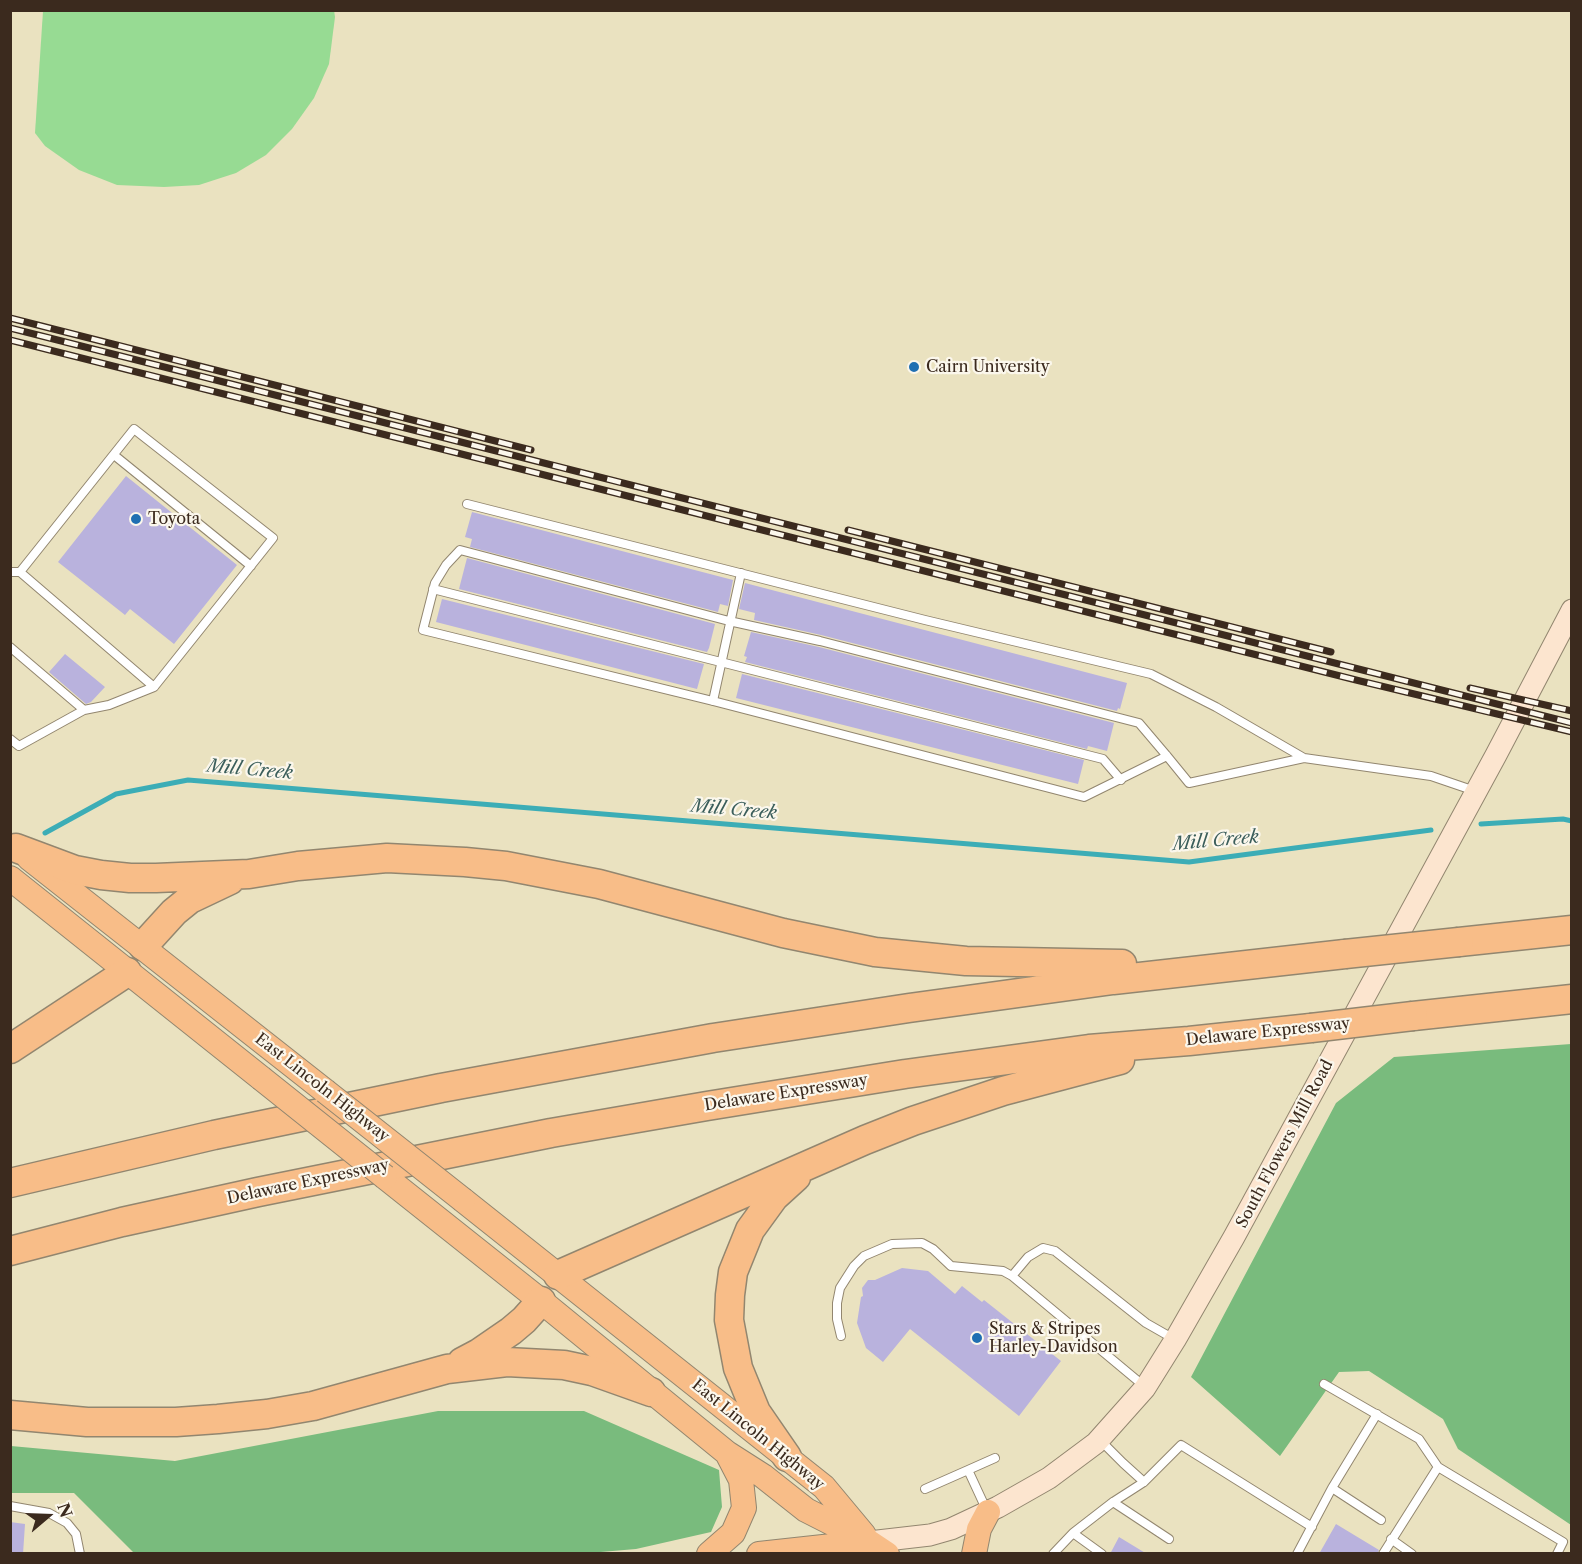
<!DOCTYPE html>
<html>
<head>
<meta charset="utf-8">
<style>
	body { margin:0 }
	#map { position:relative; width:1582px; height:1564px; overflow:hidden; background:#eae2c0; font-family:"Libre Caslon Text",serif }
	canvas { display:block }
	.frame { position:absolute; inset:0; border:12px solid #3b2a1e; pointer-events:none }
	.north { position:absolute; left:18px; top:1486px; width:60px; height:60px; -webkit-text-stroke:4px #fbf7ec; paint-order:stroke; rotate:71deg; font-size:16px; font-weight:700; line-height:24px; text-align:center; color:#3b2a1e }
	.north::after { content:''; display:block; margin:auto; width:21px; height:27px; background:#3b2a1e; clip-path:polygon(50% 0,100% 100%,50% 72%,0 100%) }
</style>
</head>
<body>
<div id="map">
<canvas width="1582" height="1564"></canvas>
<div class="frame"></div>
<div class="north">N</div>
</div>
<script>
const context = document.querySelector('canvas').getContext('2d');
context.lineJoin = 'round';
function fillPath(path, color) { context.fillStyle = color; context.fill(path, 'evenodd'); }
const toPath = rows => new Path2D(rows.map(r => 'M' + r).join(''));
function stroke(path, color, width, dash) { context.strokeStyle = color; context.lineWidth = width; context.lineCap = dash ? 'butt' : 'round'; context.setLineDash(dash || []); context.stroke(path); }
function write(font, color, halo, rows, align = 'center') {
  context.font = font + ' "Libre Caslon Text",serif'; context.lineWidth = 4.5; context.setLineDash([]); context.textBaseline = 'middle'; context.strokeStyle = halo; context.fillStyle = color; for (const [text, x, y, turn = 0] of rows) {
    context.save(); context.translate(x, y); context.rotate((+turn || 0) * Math.PI / 180); context.textAlign = isNaN(turn) ? turn : align; if (halo) context.strokeText(text, 0, 0); context.fillText(text, 0, 0); context.restore();
  }
}
fillPath(toPath([
	[43,11,334,10,335,17,329,64,314,98,292,129,266,155,236,173,199,185,164,187,117,185,79,170,45,146,35,133]
]), '#97db93');
fillPath(toPath([
	[1571,1044,1571,1525,1458,1449,1443,1419,1369,1371,1339,1372,1280,1456,1191,1377,1336,1103,1394,1057],
	[438,1411,584,1411,719,1470,722,1507,711,1532,636,1549,589,1553,135,1554,74,1493,11,1493,11,1446,175,1461]
]), '#79bb7d');
stroke(toPath([
	[1481,824,1563,819,1572,821],
	[45,833,116,794,188,780,1189,862,1431,830]
]), '#3cadb6', 5);
fillPath(toPath([
	[126,476,237,565,174,644,130,609,125,615,58,562],
	[472,512,733,580,728,606,720,604,718,612,470,547,472,539,465,537],
	[467,558,715,624,709,648,707,652,459,589],
	[745,583,1127,683,1120,709,1118,708,1117,711,821,635,754,620,755,613,739,609],
	[442,599,704,664,697,689,436,622],
	[751,632,819,647,1114,723,1107,751,1088,746,1087,749,745,662,747,657,744,656],
	[65,654,105,687,91,702,86,704,49,672],
	[742,674,1084,760,1078,784,736,698],
	[902,1268,928,1271,955,1294,962,1286,982,1302,984,1300,1061,1361,1019,1416,910,1329,883,1362,866,1348,857,1323,861,1297,863,1296,862,1288,868,1280,875,1280],
	[10,1522,25,1524,23,1554,10,1554],
	[1336,1524,1379,1550,1377,1554,1319,1554],
	[1119,1537,1147,1554,1110,1554]
]), '#b9b2dd');
const service = toPath([
	[114,455,251,566],
	[467,504,925,620,1151,674,1216,707,1304,758],
	[10,572,20,572,154,687,273,538,134,429,20,572],
	[433,589,1103,759,1121,780],
	[10,647,84,710],
	[713,701,741,573],
	[10,739,19,746,84,710,109,705,154,687],
	[1167,756,1084,797,713,701,423,630,435,583,446,565,460,550,729,621,820,641,1139,723,1167,756,1189,783,1304,758,1431,776,1475,791],
	[1012,1276,1028,1257,1043,1248,1055,1251,1146,1323,1174,1339],
	[841,1336,837,1319,837,1303,840,1288,854,1266,864,1256,892,1244,922,1243,933,1249,951,1266,1003,1271,1012,1276,1144,1386],
	[1324,1384,1419,1439,1438,1467],
	[1100,1440,1123,1463,1144,1482],
	[968,1470,995,1458],
	[1332,1488,1377,1414],
	[925,1489,968,1470,987,1511],
	[1113,1502,1169,1539],
	[10,1506,49,1513,67,1523,76,1534,80,1554],
	[1073,1533,1102,1554],
	[1391,1539,1412,1554],
	[1053,1554,1073,1533,1113,1502,1144,1482,1181,1445,1312,1527],
	[1297,1554,1332,1488,1381,1520],
	[1383,1554,1438,1467,1563,1542,1557,1554]
]);
const secondary = toPath([
	[869,1542,930,1535,951,1529,998,1507,1049,1478,1096,1443,1145,1388,1175,1340,1234,1237,1496,755,1572,610]
]);
const primary = toPath([
	[29,858,325,1091],
	[10,878,261,1078],
	[385,1177,541,1301,727,1453,763,1476,806,1510,869,1542,887,1554],
	[463,1200,824,1487,864,1535],
	[709,1554,733,1533,744,1508,741,1480,727,1453],
	[759,1554,869,1542],
	[974,1554,979,1529,988,1512]
]);
const motorway = toPath([
	[16,848,75,870,101,875,130,878,156,878,249,874,298,866,387,858,465,862,506,866,599,884,783,933,875,952,966,961,1122,964],
	[1459,942,1572,930],
	[143,946,174,912,190,899,230,880],
	[1413,1016,1572,999],
	[10,1049,127,972],
	[10,1183,214,1135,441,1088,713,1038,909,1008,1113,980,1345,954],
	[10,1251,122,1222,258,1192,551,1133,707,1106,905,1074,1089,1049,1189,1041,1311,1028],
	[558,1275,865,1140,913,1121,1003,1091,1120,1060],
	[462,1362,479,1353,511,1331,524,1320,541,1301],
	[10,1415,87,1422,176,1422,218,1419,267,1414,313,1406,447,1369,507,1362,564,1365,592,1371,651,1392],
	[787,1457,756,1412,738,1368,729,1320,730,1295,733,1272,750,1230,774,1197,796,1177]
]);
stroke(service, '#92866f', 10);
stroke(secondary, '#92866f', 23);
stroke(primary, '#92866f', 26);
stroke(motorway, '#92866f', 31);
stroke(service, '#fff', 8);
stroke(secondary, '#fce5cf', 21);
stroke(primary, '#f8bd88', 24);
stroke(motorway, '#f8bd88', 28);
const rail = toPath([
	[10,318,531,450],
	[10,328,1572,723],
	[10,340,1356,680,1572,732],
	[848,530,1331,652],
	[1470,688,1572,711]
]);
stroke(rail, '#3b2a1e', 7);
stroke(rail, '#fbf7ec', 4.5, [14]);
const primaryBridge = toPath([
	[261,1078,385,1177],
	[325,1091,463,1200]
]);
const motorwayBridge = toPath([
	[1345,954,1459,942],
	[1311,1028,1413,1016]
]);
stroke(primaryBridge, '#92866f', 26, []);
stroke(motorwayBridge, '#92866f', 31, []);
stroke(primaryBridge, '#f8bd88', 24);
stroke(motorwayBridge, '#f8bd88', 28);
for (const [x, y, r, color] of [
	[914,367,6,"#1f6fb2"],
	[136,519,6,"#1f6fb2"],
	[977,1338,6,"#1f6fb2"]
]) { const dot = new Path2D(); dot.arc(x, y, r, 0, 2 * Math.PI); context.fillStyle = color; context.fill(dot); stroke(dot, '#fbf7ec', 2); }
write('16px', '#3b2a1e', '#fbf7ec', [
	["Cairn University",926,367],
	["Toyota",148,519],
	["Stars & Stripes",989,1329],
	["Harley-Davidson",989,1347]
], 'left');
write('16px', '#3b2a1e', '#fbf7ec', [
	["Delaware Expressway",1268,1032,-6],
	["East Lincoln Highway",322,1088,38],
	["Delaware Expressway",786,1093,-9],
	["South Flowers Mill Road",1285,1144,-62],
	["Delaware Expressway",308,1182,-12],
	["East Lincoln Highway",758,1435,39]
]);
write('italic 18px', '#3b5e5b', '#fbf7ec', [
	["Mill Creek",250,770,5],
	["Mill Creek",734,810,5],
	["Mill Creek",1216,841,-5]
]);
</script>
</body>
</html>
